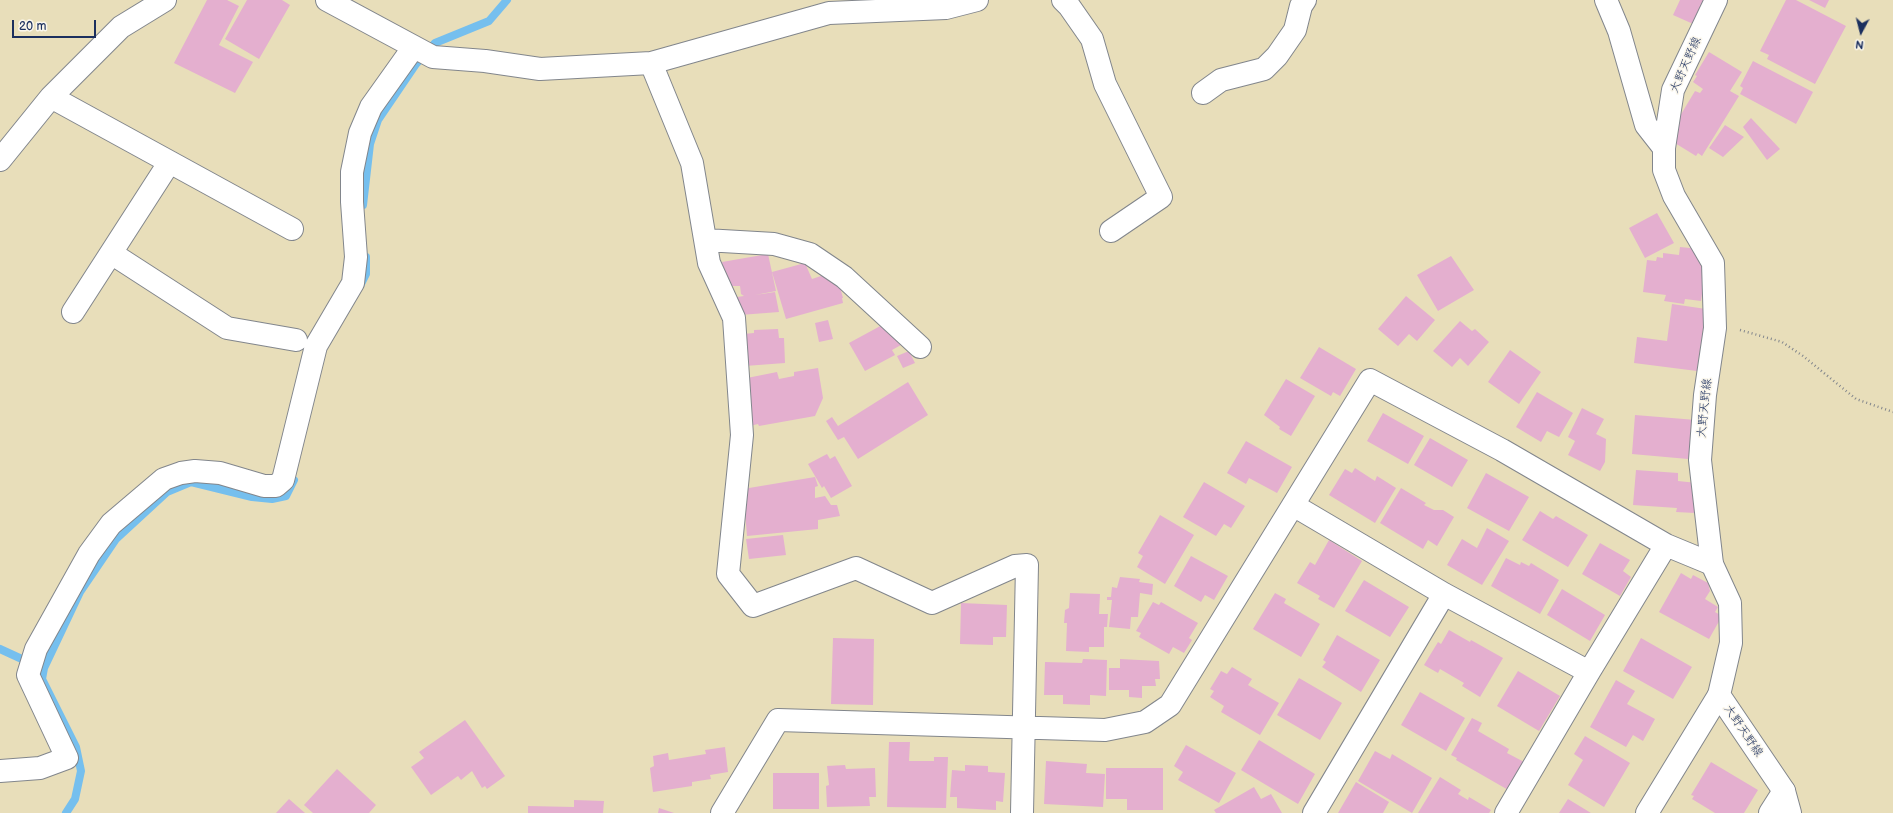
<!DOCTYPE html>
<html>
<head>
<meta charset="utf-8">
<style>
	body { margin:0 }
	#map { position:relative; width:1893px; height:813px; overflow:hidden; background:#e8deba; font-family:"Balsamiq Sans",sans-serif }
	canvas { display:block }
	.north { position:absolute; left:1841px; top:12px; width:40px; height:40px; -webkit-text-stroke:3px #fbf7ec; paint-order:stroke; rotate:187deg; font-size:11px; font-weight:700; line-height:16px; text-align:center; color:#1b2f5e }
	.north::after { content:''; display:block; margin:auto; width:14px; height:18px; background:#1b2f5e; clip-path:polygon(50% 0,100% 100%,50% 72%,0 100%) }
	.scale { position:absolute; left:12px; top:20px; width:84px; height:18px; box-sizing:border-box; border:2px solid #1b2f5e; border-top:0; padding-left:5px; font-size:12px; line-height:14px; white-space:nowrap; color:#1b2f5e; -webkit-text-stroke:3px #fbf7ec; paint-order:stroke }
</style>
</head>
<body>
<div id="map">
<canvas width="1893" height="813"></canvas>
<div class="north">N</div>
<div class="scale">20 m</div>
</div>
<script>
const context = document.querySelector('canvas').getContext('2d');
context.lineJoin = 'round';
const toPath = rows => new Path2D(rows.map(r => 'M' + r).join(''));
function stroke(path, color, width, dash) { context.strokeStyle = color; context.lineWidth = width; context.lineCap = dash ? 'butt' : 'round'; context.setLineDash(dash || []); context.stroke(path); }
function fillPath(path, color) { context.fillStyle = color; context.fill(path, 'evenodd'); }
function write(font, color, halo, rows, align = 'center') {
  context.font = font + ' "Balsamiq Sans","Klee One",sans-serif'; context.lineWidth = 3; context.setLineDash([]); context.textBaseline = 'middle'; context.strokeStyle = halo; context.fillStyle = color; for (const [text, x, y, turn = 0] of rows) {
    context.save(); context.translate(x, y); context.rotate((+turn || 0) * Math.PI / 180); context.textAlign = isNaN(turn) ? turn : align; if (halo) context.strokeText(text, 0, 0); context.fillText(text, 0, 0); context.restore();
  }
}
stroke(toPath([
	[363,205,370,144,378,120,416,64,435,43,489,21,507,0],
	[360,286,366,274,366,257],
	[0,649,24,660],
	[66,813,75,799,81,771,76,747,42,679,44,668,80,592,116,539,167,492,191,482,252,497,272,499,286,496,294,480]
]), '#75bfee', 8);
fillPath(toPath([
	[207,0,227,0,239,6,219,45,253,62,235,93,174,63],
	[247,0,282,0,290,5,259,59,225,39],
	[1680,0,1713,0,1700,27,1673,15],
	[1786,0,1796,0,1846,26,1815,84,1767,59,1769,55,1760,51],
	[1809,0,1829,0,1825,8],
	[1709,52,1742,72,1730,91,1739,96,1702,156,1698,153,1696,156,1670,140,1680,123,1677,121,1695,91,1700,93,1703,89,1693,82,1697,76,1695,75],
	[1753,61,1813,92,1796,124,1740,94,1743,88,1740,86],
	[1751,118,1780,149,1767,160,1743,127],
	[1725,125,1744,137,1723,157,1709,148],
	[1657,213,1674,243,1645,258,1629,228],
	[1680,247,1700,249,1707,259,1701,301,1685,299,1684,304,1664,301,1666,295,1643,292,1647,260,1656,261,1657,257,1663,258,1663,253,1679,255],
	[768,254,776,291,755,295,775,292,779,312,740,315,737,297,744,296,741,294,740,286,731,286,731,283,726,283,722,262],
	[1451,256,1474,290,1438,311,1417,275],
	[805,263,812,279,830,273,837,276,843,298,842,298,843,303,786,319,772,272],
	[1406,296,1435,320,1417,341,1409,334,1398,346,1378,329],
	[1672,304,1706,309,1697,371,1634,363,1637,337,1667,341],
	[828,320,833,339,819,342,815,323],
	[1460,321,1472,331,1475,329,1489,342,1468,366,1460,358,1452,367,1433,351],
	[884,324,890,324,901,345,892,350,895,355,865,371,849,343],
	[778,329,779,338,784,338,785,363,745,366,743,334,754,333,754,330],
	[1319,347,1356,369,1340,396,1333,392,1331,396,1300,378],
	[1510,350,1541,372,1519,404,1488,382],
	[909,351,915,363,903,368,897,356],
	[818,368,823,398,815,416,759,426,758,424,750,426,742,379,777,372,779,379,794,376,794,372],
	[1286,379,1315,396,1291,436,1279,429,1280,427,1264,415],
	[908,382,928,415,858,459,844,437,838,440,826,421,832,417,838,426],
	[1537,392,1573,413,1559,437,1547,431,1541,442,1516,427],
	[1582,408,1604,419,1596,434,1606,439,1605,462,1600,471,1568,455,1575,441,1568,437],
	[1383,413,1424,436,1408,464,1367,441],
	[1635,415,1696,420,1688,459,1632,454],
	[1430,438,1468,460,1452,487,1414,465],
	[1246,441,1292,467,1277,493,1249,478,1246,484,1227,473],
	[827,454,830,459,835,456,852,486,831,498,824,486,822,488,808,464],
	[1355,468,1375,481,1377,476,1396,488,1375,523,1329,495,1345,469,1352,473],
	[1636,470,1678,473,1678,481,1697,483,1695,513,1676,512,1677,508,1633,505],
	[1486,473,1529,497,1509,531,1467,508],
	[815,477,818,486,815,487,815,498,825,496,831,505,837,505,840,516,818,520,818,529,747,536,743,489],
	[1204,482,1245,506,1231,528,1224,524,1216,536,1183,517],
	[1401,488,1426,503,1424,505,1434,510,1443,510,1454,517,1437,546,1428,540,1423,549,1380,523],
	[1540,511,1553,519,1556,516,1588,535,1568,567,1522,540],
	[1160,515,1194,535,1165,584,1137,567,1143,556,1138,553],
	[1487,528,1509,541,1482,585,1447,565,1462,539,1477,548],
	[783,535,786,555,749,559,746,539],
	[1329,540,1362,561,1334,608,1318,599,1320,596,1297,583,1310,562,1315,565],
	[1600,543,1630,560,1623,571,1631,577,1620,596,1582,574],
	[1191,556,1228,576,1214,600,1205,595,1201,602,1174,586],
	[1506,558,1520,565,1521,562,1529,566,1531,563,1559,580,1540,614,1491,586],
	[1681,573,1691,579,1693,575,1708,583,1710,591,1705,599,1718,607,1715,612,1722,616,1709,639,1659,612],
	[1120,577,1140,579,1139,582,1153,584,1152,595,1140,593,1138,617,1131,617,1130,629,1109,627,1112,600,1107,600,1107,597,1111,597,1112,587,1117,588],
	[1364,580,1409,607,1390,637,1345,611],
	[1562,589,1605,615,1590,641,1547,615],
	[1070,593,1100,594,1099,614,1108,614,1107,627,1104,627,1104,647,1089,647,1089,652,1066,651,1067,623,1064,623,1065,610,1069,608],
	[1275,593,1286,599,1284,603,1320,624,1301,657,1253,629],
	[1153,602,1159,605,1161,602,1198,623,1189,638,1192,640,1184,653,1173,647,1169,654,1139,637,1141,633,1136,631],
	[961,603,1007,605,1006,637,993,637,993,645,960,644],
	[1449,630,1470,642,1471,640,1503,658,1480,697,1462,686,1464,683,1440,669,1438,673,1424,665,1438,642,1441,644],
	[1337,635,1380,660,1361,692,1322,667,1326,662,1323,660],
	[833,638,874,639,873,705,831,704],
	[1641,638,1692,667,1673,699,1623,671],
	[1083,659,1107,660,1106,696,1090,695,1090,705,1063,704,1063,695,1044,695,1045,662,1082,663],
	[1120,659,1159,661,1160,679,1155,679,1156,686,1142,686,1142,698,1129,697,1129,690,1109,690,1109,668,1120,668],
	[1232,667,1252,679,1248,685,1279,703,1260,735,1221,712,1224,706,1210,697,1214,691,1210,689,1221,671,1227,674],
	[1518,671,1560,696,1539,731,1497,706],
	[1299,678,1342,703,1320,740,1277,715],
	[1616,680,1635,691,1627,704,1655,719,1643,741,1633,735,1626,747,1590,727],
	[1420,692,1465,718,1446,751,1401,725],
	[1472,718,1482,723,1478,731,1509,749,1507,753,1526,763,1510,791,1456,760,1457,758,1451,755],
	[465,720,505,776,487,789,485,786,482,788,472,771,461,780,458,776,431,795,411,767,424,758,419,752],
	[1585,736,1630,763,1604,807,1568,785,1583,760,1574,754],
	[1259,740,1315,774,1298,804,1241,770],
	[889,742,910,742,909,761,934,761,934,757,948,757,946,808,887,807],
	[1186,745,1236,773,1219,803,1178,780,1183,772,1174,766],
	[725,747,728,772,710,775,711,779,692,782,692,786,653,792,650,768,654,766,653,756,668,753,669,760,706,754,705,750],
	[1375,751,1390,759,1392,754,1432,778,1412,813,1358,781],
	[1046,761,1087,764,1086,773,1105,774,1103,807,1044,804],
	[1711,762,1758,790,1744,813,1715,813,1692,799,1694,796,1691,795],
	[845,765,846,769,875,768,876,797,869,797,870,806,827,807,826,786,829,785,827,766],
	[965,765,988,766,988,772,1005,773,1003,802,996,801,996,810,957,808,957,797,950,797,952,770,965,771],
	[1106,768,1163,768,1163,810,1127,810,1127,799,1106,799],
	[337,769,376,805,369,813,313,813,304,805],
	[773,773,819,773,819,809,773,809],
	[1440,777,1461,790,1458,794,1468,800,1469,797,1491,810,1489,813,1418,813],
	[1356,782,1389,802,1383,813,1338,813],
	[1254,787,1261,799,1271,794,1282,813,1216,813,1214,810],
	[289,799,305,813,276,813],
	[1568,799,1591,813,1559,813],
	[574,800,604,801,603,813,528,813,528,806,574,807],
	[659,808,674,813,658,813]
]), '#e4afcf');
const minor = toPath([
	[327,0,433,57,485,61,540,69,651,63,829,13,946,8,977,0],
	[1063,0,1069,6,1092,39,1105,84,1161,197,1111,231],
	[1606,0,1619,31,1646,125,1664,148],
	[651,63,692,163,709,263,734,318,742,435,728,574,753,606,856,568,932,603,1015,566,1027,565,1022,813],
	[1203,93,1221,80,1264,69,1277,56,1295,30,1301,6,1305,0],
	[51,97,292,229],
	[0,160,51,97,121,27,165,0],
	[705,240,774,244,810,254,844,277,920,347],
	[111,253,227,328,296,340],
	[73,312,169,163],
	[1293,505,1444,594,1589,672],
	[0,771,40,768,67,758,28,675,36,649,89,554,111,524,164,479,181,473,195,471,220,473,264,486,276,486,283,480,316,346,353,283,356,257,352,202,352,172,360,133,371,107,413,48],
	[722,813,778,720,1105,730,1145,722,1170,705,1370,380,1502,450,1666,545,1712,564],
	[1314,813,1444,594],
	[1506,813,1589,672,1666,545],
	[1647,813,1719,695],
	[1770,813,1784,791]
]);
const major = toPath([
	[1716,0,1673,90,1664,148,1664,170,1674,196,1713,263,1715,328,1705,395,1700,460,1712,564,1730,603,1731,643,1719,695,1784,791,1790,813]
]);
stroke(minor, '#82868c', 24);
stroke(major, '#82868c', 24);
stroke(toPath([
	[1740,330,1782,342,1803,356,1856,399,1893,412]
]), '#82868c', 2.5, [1, 3]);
stroke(minor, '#fff', 22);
stroke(major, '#fff', 22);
write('12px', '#1b2f5e', '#fbf7ec', [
	["大野天野線",1686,65,-66],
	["大野天野線",1705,408,-84],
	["大野天野線",1743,731,56]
]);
</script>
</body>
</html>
